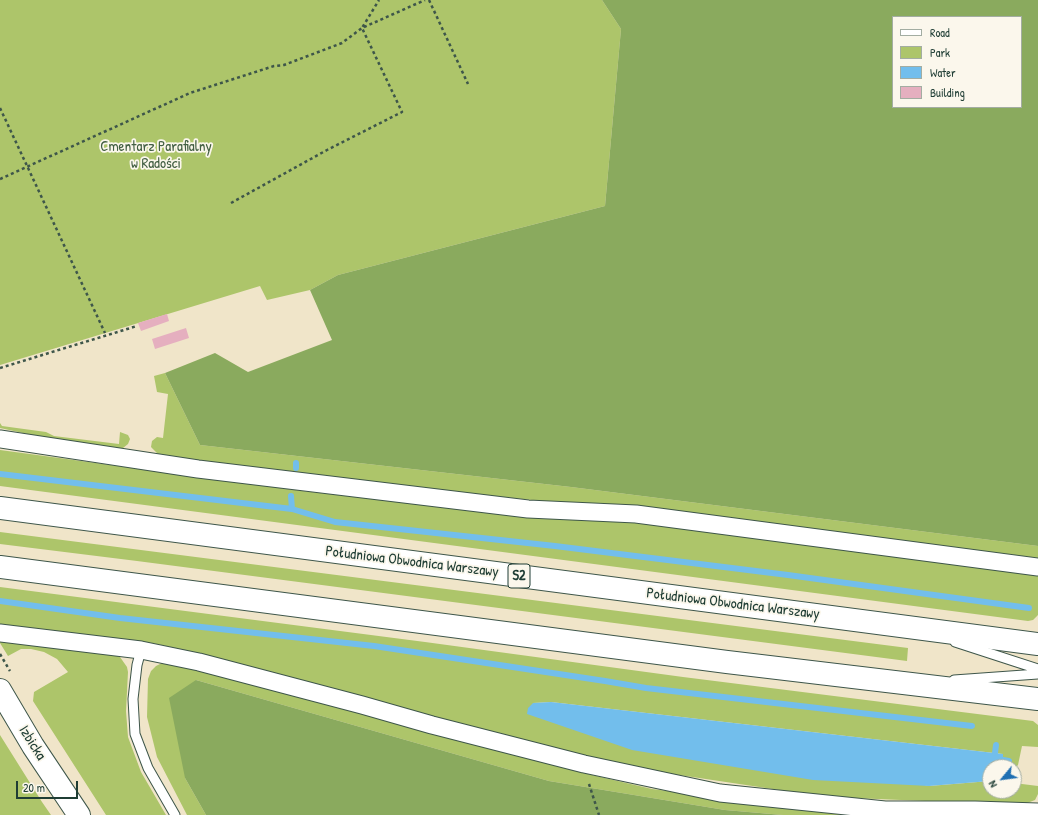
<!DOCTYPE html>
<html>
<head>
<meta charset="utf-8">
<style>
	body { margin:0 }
	#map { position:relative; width:1038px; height:815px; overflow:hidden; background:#f0e5c9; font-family:"Patrick Hand",sans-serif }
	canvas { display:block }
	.legend { position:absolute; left:892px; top:16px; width:130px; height:92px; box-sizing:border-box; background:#fbf7ec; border:1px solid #a3ada2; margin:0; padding:5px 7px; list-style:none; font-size:12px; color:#1f3d34 }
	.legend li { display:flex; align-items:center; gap:8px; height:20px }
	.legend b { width:20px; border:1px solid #a3ada2 }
	.north { position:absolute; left:982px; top:759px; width:40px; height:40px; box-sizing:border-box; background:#fbf7ec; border:1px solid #a3ada2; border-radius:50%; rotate:241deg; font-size:11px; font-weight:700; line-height:16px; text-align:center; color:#1f3d34 }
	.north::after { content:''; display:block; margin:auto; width:14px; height:18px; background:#1f6fb2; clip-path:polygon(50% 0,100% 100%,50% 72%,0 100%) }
	.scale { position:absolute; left:16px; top:781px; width:62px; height:18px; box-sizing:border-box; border:2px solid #1f3d34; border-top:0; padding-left:5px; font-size:12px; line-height:14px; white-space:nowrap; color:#1f3d34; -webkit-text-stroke:3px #fbf7ec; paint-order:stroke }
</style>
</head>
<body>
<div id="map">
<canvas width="1038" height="815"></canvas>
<ul class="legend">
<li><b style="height:5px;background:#fff"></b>Road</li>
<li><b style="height:11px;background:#adc56a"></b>Park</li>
<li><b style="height:11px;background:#72beec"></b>Water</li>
<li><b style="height:11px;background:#e5afbf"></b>Building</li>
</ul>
<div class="north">N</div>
<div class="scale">20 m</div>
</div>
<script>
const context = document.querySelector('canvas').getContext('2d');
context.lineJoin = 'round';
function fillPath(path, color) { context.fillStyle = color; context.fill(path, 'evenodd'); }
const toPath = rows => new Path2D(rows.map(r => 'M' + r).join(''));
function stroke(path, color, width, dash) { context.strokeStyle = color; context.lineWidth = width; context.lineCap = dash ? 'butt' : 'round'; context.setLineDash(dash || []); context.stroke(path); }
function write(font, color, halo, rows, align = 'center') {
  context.font = font + ' "Patrick Hand",sans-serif'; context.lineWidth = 3.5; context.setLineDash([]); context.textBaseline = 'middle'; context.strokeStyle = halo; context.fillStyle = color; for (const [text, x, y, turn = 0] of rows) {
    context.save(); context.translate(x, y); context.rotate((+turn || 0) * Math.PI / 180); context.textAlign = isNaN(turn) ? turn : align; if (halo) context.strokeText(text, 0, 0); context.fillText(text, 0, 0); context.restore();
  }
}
fillPath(toPath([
	[0,0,602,0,621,29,605,206,338,275,310,290,267,300,260,286,0,365],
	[165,373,200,445,571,487,1038,546,1038,558,623,505,551,502,426,489,160,456,151,447,152,441,157,437,163,438,168,394,157,392,154,376],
	[0,423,2,426,46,432,54,436,119,444,120,432,128,435,130,439,128,444,123,448,117,449,46,438,0,428],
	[0,450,303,491,523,516,650,524,1036,575,1038,576,1038,615,1033,620,1028,621,0,486],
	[0,532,908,648,907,661,137,561,0,544],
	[0,587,425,642,683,677,1033,721,1038,725,1038,747,1022,746,1018,765,1014,769,1014,767,1003,766,1003,754,551,702,533,703,929,786,990,781,990,791,1014,791,1014,783,1038,786,1038,794,1035,800,1022,805,853,798,786,791,619,766,198,653,152,643,0,624],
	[0,639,111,653,120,657,127,667,128,672,126,711,128,737,141,772,166,815,106,815,33,701,34,692,68,672,57,659,44,652,31,649,21,649,8,656,0,643],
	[162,663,192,667,495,750,592,775,652,789,857,815,783,815,725,810,549,781,196,680,185,778,206,815,187,815,157,757,147,717,148,679,151,671,156,666],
	[0,735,42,802,51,815,0,815]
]), '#adc56a');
fillPath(toPath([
	[602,0,1038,0,1038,546,571,487,200,445,165,373,215,353,248,372,332,340,310,290,338,275,605,206,621,29],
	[893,17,1021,17,1021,107,893,107],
	[196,680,549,781,725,810,783,815,206,815,185,778,169,698]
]), '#8aaa5e');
fillPath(toPath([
	[551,702,1003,754,1003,766,990,767,990,781,929,786,813,780,632,750,527,714,528,708,533,703]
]), '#72beec');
stroke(toPath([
	[296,468,296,463],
	[0,474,292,509,291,496],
	[292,509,335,522,555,546,788,575,1029,608],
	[0,601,120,618,374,646,605,681,646,688,972,726],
	[995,753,996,745],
	[1003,760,1009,761]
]), '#72beec', 6);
fillPath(toPath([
	[167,314,169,321,141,331,138,323],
	[186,328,189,338,155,349,152,339]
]), '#e5afbf');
const lane = toPath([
	[955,642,1038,669],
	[141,650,137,665,133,699,135,734,148,768,175,815],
	[954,680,1038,674]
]);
const street = toPath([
	[0,439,198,469,528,509,636,514,1038,567],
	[0,633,141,650,199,662,362,705,432,725,584,764,720,793,885,810,975,810,1038,812]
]);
const secondary = toPath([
	[0,690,33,746,79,815]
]);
const highway = toPath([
	[0,508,1038,644],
	[0,567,727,662,1038,699]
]);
stroke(lane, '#3e564a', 11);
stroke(street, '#3e564a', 19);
stroke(secondary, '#3e564a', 24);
stroke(highway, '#3e564a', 24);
stroke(toPath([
	[429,0,468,84],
	[0,108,105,333],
	[0,179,190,93,274,66,284,65,342,43,362,28,425,0],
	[231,203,327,150,402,112,362,28,379,0],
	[0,368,137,326],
	[0,654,10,671],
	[589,784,599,815]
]), '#3e564a', 2.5, [3, 3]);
stroke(lane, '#fff', 9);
stroke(street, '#fff', 17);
stroke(secondary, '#fff', 22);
stroke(highway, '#fff', 22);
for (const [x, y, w] of [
	[519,576,22]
]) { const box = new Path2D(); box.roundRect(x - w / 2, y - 12, w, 24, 3); context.fillStyle = '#fbf7ec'; context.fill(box); stroke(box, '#1f3d34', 1); }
write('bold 14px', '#1f3d34', null, [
	["S2",519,576]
]);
write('15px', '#425f42', '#fbf7ec', [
	["Cmentarz Parafialny",156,147],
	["w Radości",156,164]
]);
write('15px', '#1f3d34', '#fbf7ec', [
	["Południowa Obwodnica Warszawy",412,562,7],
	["Południowa Obwodnica Warszawy",733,604,7],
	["Izbicka",32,743,58]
]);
</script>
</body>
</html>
